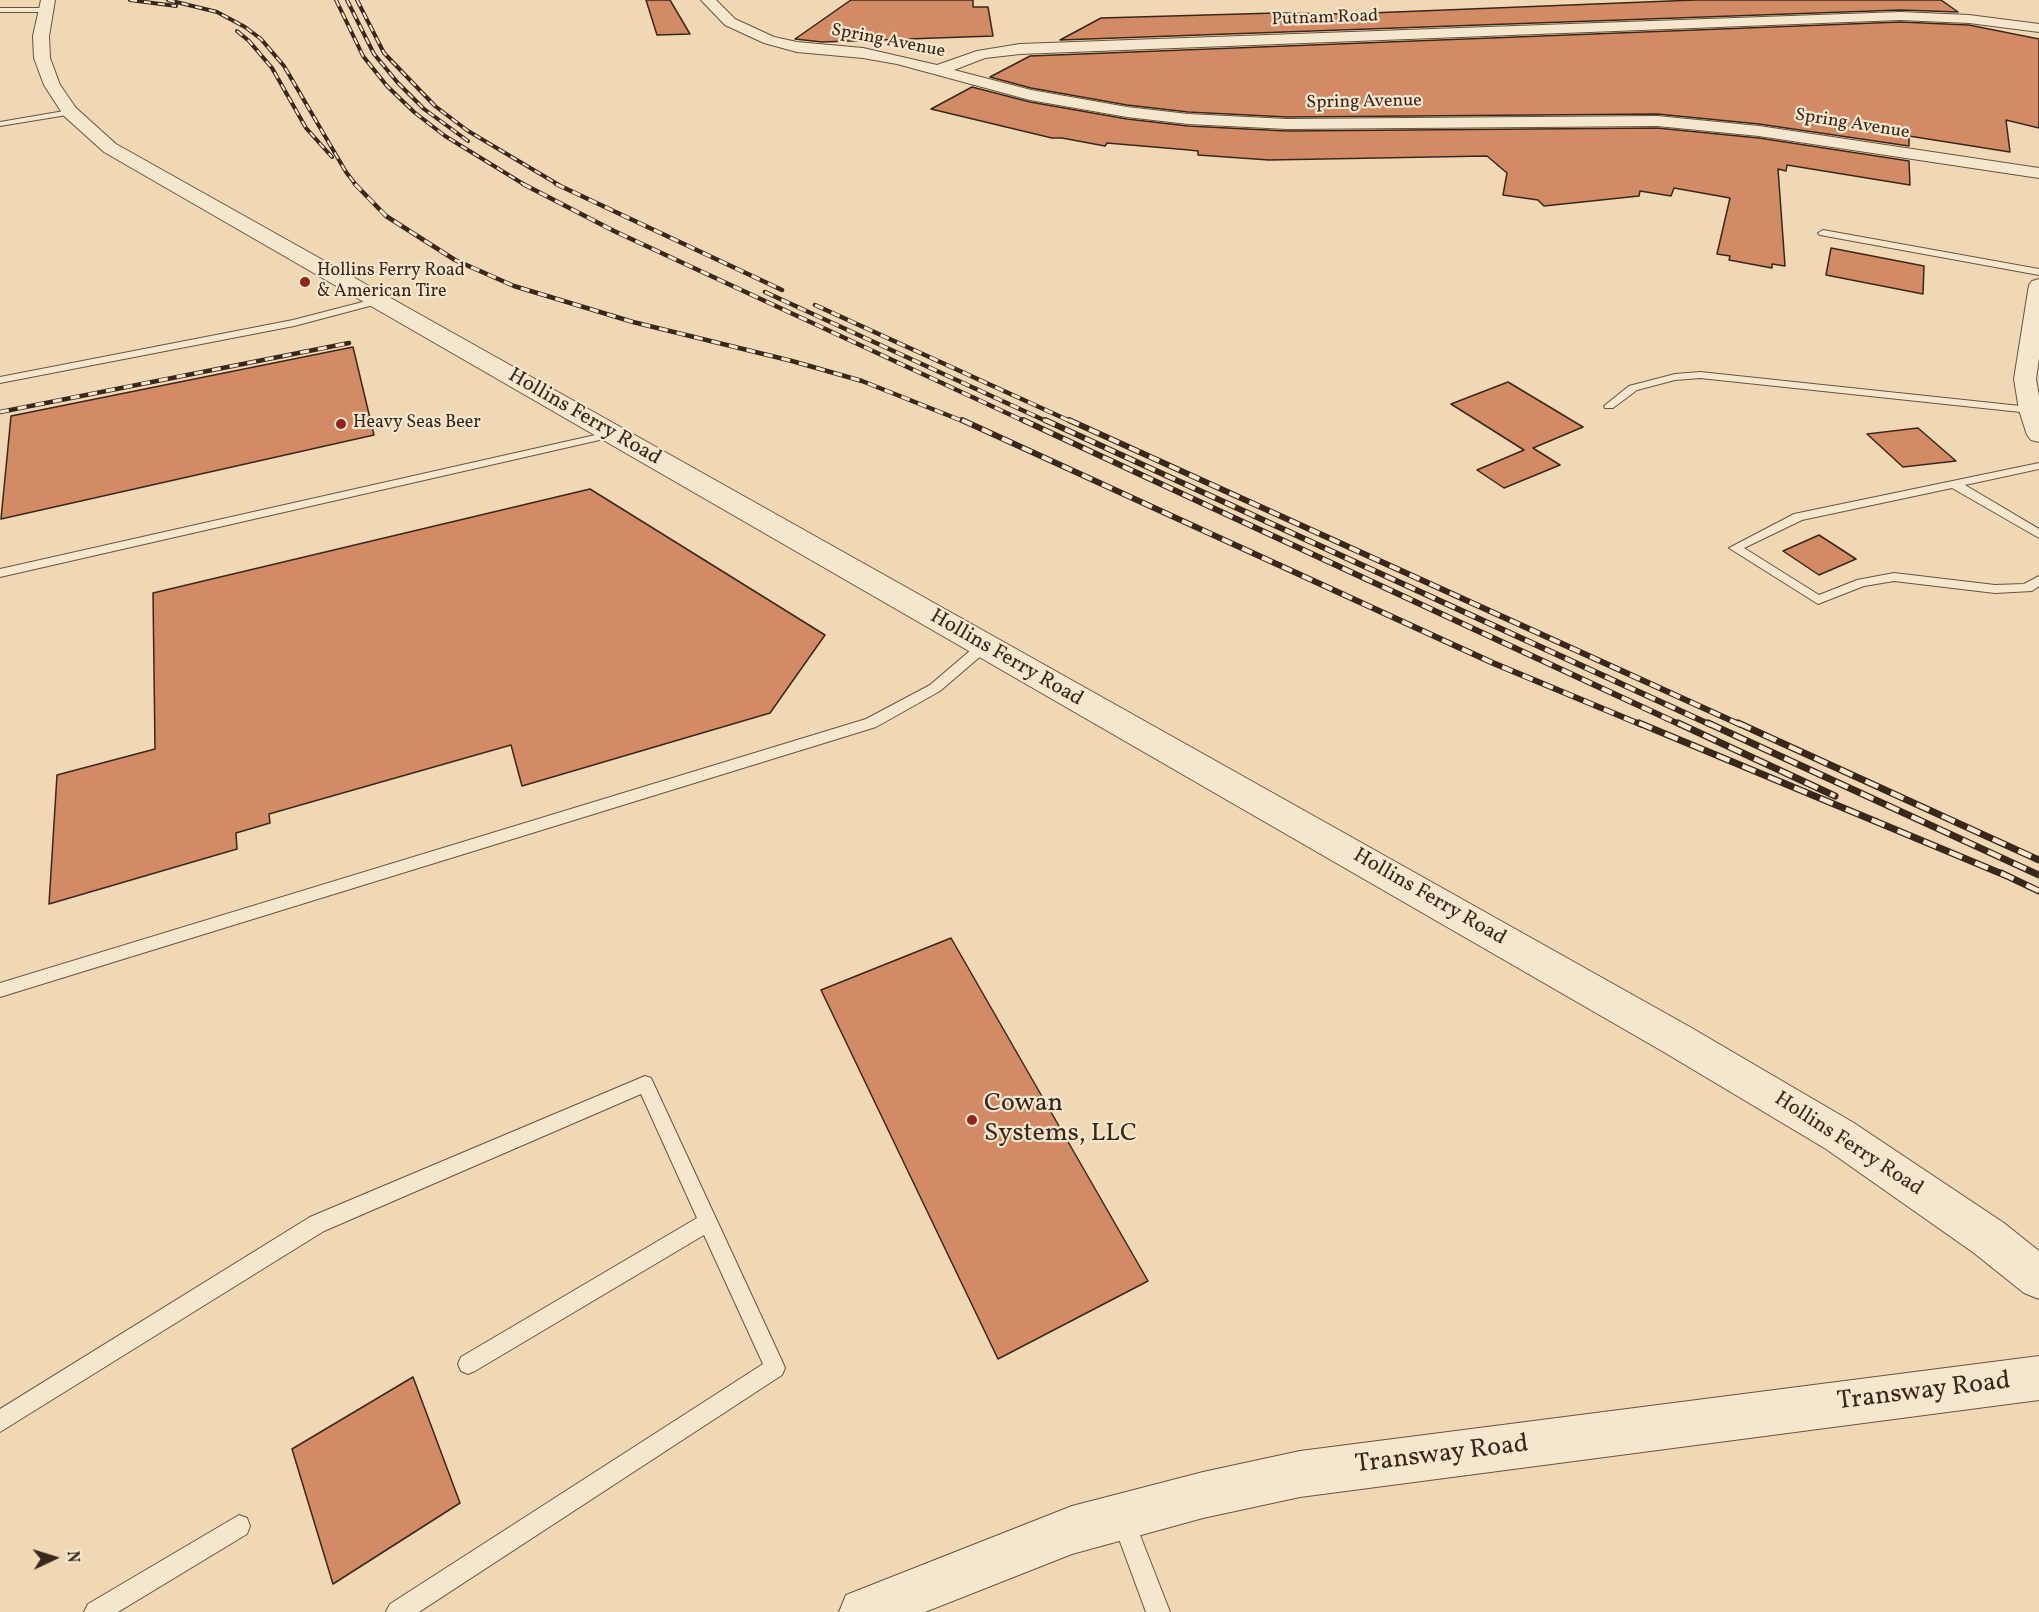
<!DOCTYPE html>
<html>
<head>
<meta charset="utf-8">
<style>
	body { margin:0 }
	#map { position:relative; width:2039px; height:1612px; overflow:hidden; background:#efd8b3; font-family:Vollkorn,serif }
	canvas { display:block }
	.north { position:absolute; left:24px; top:1528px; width:60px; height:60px; -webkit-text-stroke:4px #f5e6ce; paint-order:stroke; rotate:86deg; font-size:16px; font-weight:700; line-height:24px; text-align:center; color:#3a271c }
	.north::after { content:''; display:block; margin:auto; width:21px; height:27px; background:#3a271c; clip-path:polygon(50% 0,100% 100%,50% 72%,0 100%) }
</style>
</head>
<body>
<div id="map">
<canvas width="2039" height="1612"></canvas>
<div class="north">N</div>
</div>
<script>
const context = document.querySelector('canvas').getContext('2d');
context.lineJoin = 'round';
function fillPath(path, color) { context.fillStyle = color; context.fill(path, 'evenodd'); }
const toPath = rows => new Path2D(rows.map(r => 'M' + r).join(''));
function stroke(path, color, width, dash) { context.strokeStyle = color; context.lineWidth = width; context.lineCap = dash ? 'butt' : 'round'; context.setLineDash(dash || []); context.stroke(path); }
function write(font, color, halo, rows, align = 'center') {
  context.font = font + ' Vollkorn,serif'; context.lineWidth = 4.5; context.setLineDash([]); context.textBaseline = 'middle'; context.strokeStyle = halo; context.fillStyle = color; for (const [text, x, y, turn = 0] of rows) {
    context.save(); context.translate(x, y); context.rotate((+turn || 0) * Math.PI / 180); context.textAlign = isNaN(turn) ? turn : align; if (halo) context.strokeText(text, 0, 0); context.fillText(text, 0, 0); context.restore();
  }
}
const building = toPath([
	[646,0,670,0,690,34,657,35,646,0],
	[851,0,973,0,973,7,988,7,993,36,822,42,795,39,851,0],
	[1695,0,1941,0,1958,12,1900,10,1060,40,1101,18,1276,13,1345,14,1695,0],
	[1900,22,1969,25,2039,39,2039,128,2006,120,2010,152,1909,136,1909,146,1759,124,1657,114,1287,117,1188,112,1127,105,1031,88,990,77,1030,56,1900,22],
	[972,87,1030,102,1127,119,1188,126,1287,131,1657,128,1759,138,1909,161,1910,185,1787,165,1786,171,1778,169,1785,266,1772,264,1772,268,1729,260,1730,256,1717,254,1730,198,1674,188,1671,196,1640,191,1639,196,1544,206,1538,200,1503,195,1507,173,1487,156,1269,160,1198,155,1198,151,1189,150,1107,143,1105,146,1062,138,1052,138,931,109,972,87],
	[1831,248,1924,266,1923,294,1826,275,1831,248],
	[353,347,374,435,1,519,11,416,353,347],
	[1508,382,1583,427,1533,448,1560,465,1504,488,1477,470,1524,450,1451,404,1508,382],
	[1918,428,1956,461,1903,467,1867,434,1918,428],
	[590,489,825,635,770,713,522,786,511,745,269,814,270,823,236,833,237,849,49,904,57,775,155,749,153,593,590,489],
	[1819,535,1856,559,1819,575,1783,551,1819,535],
	[951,938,1148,1281,998,1359,821,990,951,938],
	[413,1377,460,1503,333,1584,292,1449,413,1377]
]);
fillPath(building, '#d28b64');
stroke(building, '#3a271c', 1.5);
const service = toPath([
	[0,8,46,8,49,10,46,12,0,12,0,8],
	[70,110,74,112,73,114,0,126,0,122,70,110],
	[1823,230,2039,269,2039,275,1820,235,1818,233,1823,230],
	[378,298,381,299,381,303,294,326,0,383,0,377,293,320,378,298],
	[1700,372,2030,407,2035,410,2030,413,1700,378,1675,380,1637,390,1613,408,1605,408,1604,406,1629,386,1675,374,1700,372],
	[613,431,619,434,617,436,0,577,0,569,613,431],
	[2039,463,2039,469,1965,485,2039,529,2039,538,1952,488,1802,520,1744,548,1819,595,1857,580,1894,573,1995,585,2024,584,2039,576,2039,586,2032,591,1995,593,1894,581,1864,586,1818,604,1729,548,1794,514,2039,463],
	[984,642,991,646,989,649,940,691,876,727,0,997,0,983,866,719,930,685,979,643,984,642],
	[645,1076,651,1078,782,1361,785,1368,782,1375,419,1612,386,1612,390,1604,763,1364,704,1235,475,1371,468,1374,461,1371,458,1364,461,1357,697,1218,641,1094,324,1231,0,1432,0,1409,310,1217,645,1076],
	[1123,1509,1131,1512,1170,1612,1146,1612,1112,1520,1115,1512,1123,1509],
	[239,1515,247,1518,250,1526,247,1534,118,1612,84,1612,88,1604,239,1515]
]);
const minor = toPath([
	[701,0,716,0,735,19,774,37,797,42,863,48,937,65,977,51,1020,44,1900,12,1969,15,2039,24,2039,32,1969,23,1900,20,1020,54,985,58,954,70,1031,90,1127,107,1188,114,1287,119,1657,116,1759,126,2039,168,2039,178,1759,136,1657,126,1287,129,1188,124,1127,117,1030,100,897,64,863,58,797,52,764,43,725,25,701,0],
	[2039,279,2039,358,2036,379,2039,396,2039,442,2031,440,2027,435,2019,410,2014,379,2029,285,2032,281,2039,279],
	[2039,1356,2039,1400,1300,1497,1203,1518,1072,1554,925,1612,839,1612,846,1595,1072,1506,1203,1472,1300,1451,2039,1356]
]);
const tertiary = toPath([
	[41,0,55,0,49,36,50,58,60,85,76,108,116,144,1690,1027,1854,1123,2004,1223,2039,1251,2039,1299,2024,1293,1974,1253,1826,1149,1662,1051,104,152,64,116,44,85,34,58,33,36,41,0]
]);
stroke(service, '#675342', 2);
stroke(minor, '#675342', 2);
stroke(tertiary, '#675342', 2);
fillPath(service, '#f5e6ce');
fillPath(minor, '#f5e6ce');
fillPath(tertiary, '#f5e6ce');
const railFar3 = toPath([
	[130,0,176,6],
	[168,0,217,12,245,27,261,39,284,66,346,172,356,185],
	[336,0,363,56,387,86,414,112,445,136,525,185],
	[347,0,374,54,398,83,424,109,468,141],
	[357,0,384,53,435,106,468,131,559,185],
	[237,31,249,41,272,68,306,128,332,157]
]);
const railFar2 = toPath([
	[355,184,386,216,455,260,514,286,633,322,792,361,862,381,965,422],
	[523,184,614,231,1026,422],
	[556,184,782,290],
	[765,292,1048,422],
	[815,305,1072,422],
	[0,412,349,343]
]);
const railFar1 = toPath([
	[962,420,1493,663,1642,725],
	[1023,420,1681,725],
	[1045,420,1711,725],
	[1069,420,1741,725]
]);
const rail = toPath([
	[1639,723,2007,876],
	[1678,723,1835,796],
	[1708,723,2039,875],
	[1738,723,2039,860],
	[2001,873,2039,891]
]);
stroke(railFar3, '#3a271c', 4);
stroke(railFar2, '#3a271c', 4.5);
stroke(railFar1, '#3a271c', 6);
stroke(rail, '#3a271c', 7);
stroke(railFar3, '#f5e6ce', 2, [7]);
stroke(railFar2, '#f5e6ce', 3, [9]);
stroke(railFar1, '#f5e6ce', 4, [11]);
stroke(rail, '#f5e6ce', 4.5, [14]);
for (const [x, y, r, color] of [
	[305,282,6,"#8f2418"],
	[341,424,6,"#8f2418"],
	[972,1120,6,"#8f2418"]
]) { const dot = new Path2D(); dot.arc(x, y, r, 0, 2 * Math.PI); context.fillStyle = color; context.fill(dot); stroke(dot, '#f5e6ce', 2); }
write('18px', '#3a271c', '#f5e6ce', [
	["Putnam Road",1325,19,-2],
	["Spring Avenue",888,42,11],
	["Spring Avenue",1364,103,-1],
	["Spring Avenue",1852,125,9]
]);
write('18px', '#3a271c', '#f5e6ce', [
	["Hollins Ferry Road",317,272],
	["& American Tire",317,293],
	["Heavy Seas Beer",353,424]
], 'left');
write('21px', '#3a271c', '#f5e6ce', [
	["Hollins Ferry Road",584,418,30],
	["Hollins Ferry Road",1006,659,30],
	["Hollins Ferry Road",1429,898,30],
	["Hollins Ferry Road",1848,1145,33]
]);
write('26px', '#3a271c', '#f5e6ce', [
	["Cowan",984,1105],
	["Systems, LLC",984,1135]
], 'left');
write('26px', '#3a271c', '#f5e6ce', [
	["Transway Road",1924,1393,-7],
	["Transway Road",1442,1456,-7]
]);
</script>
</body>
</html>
